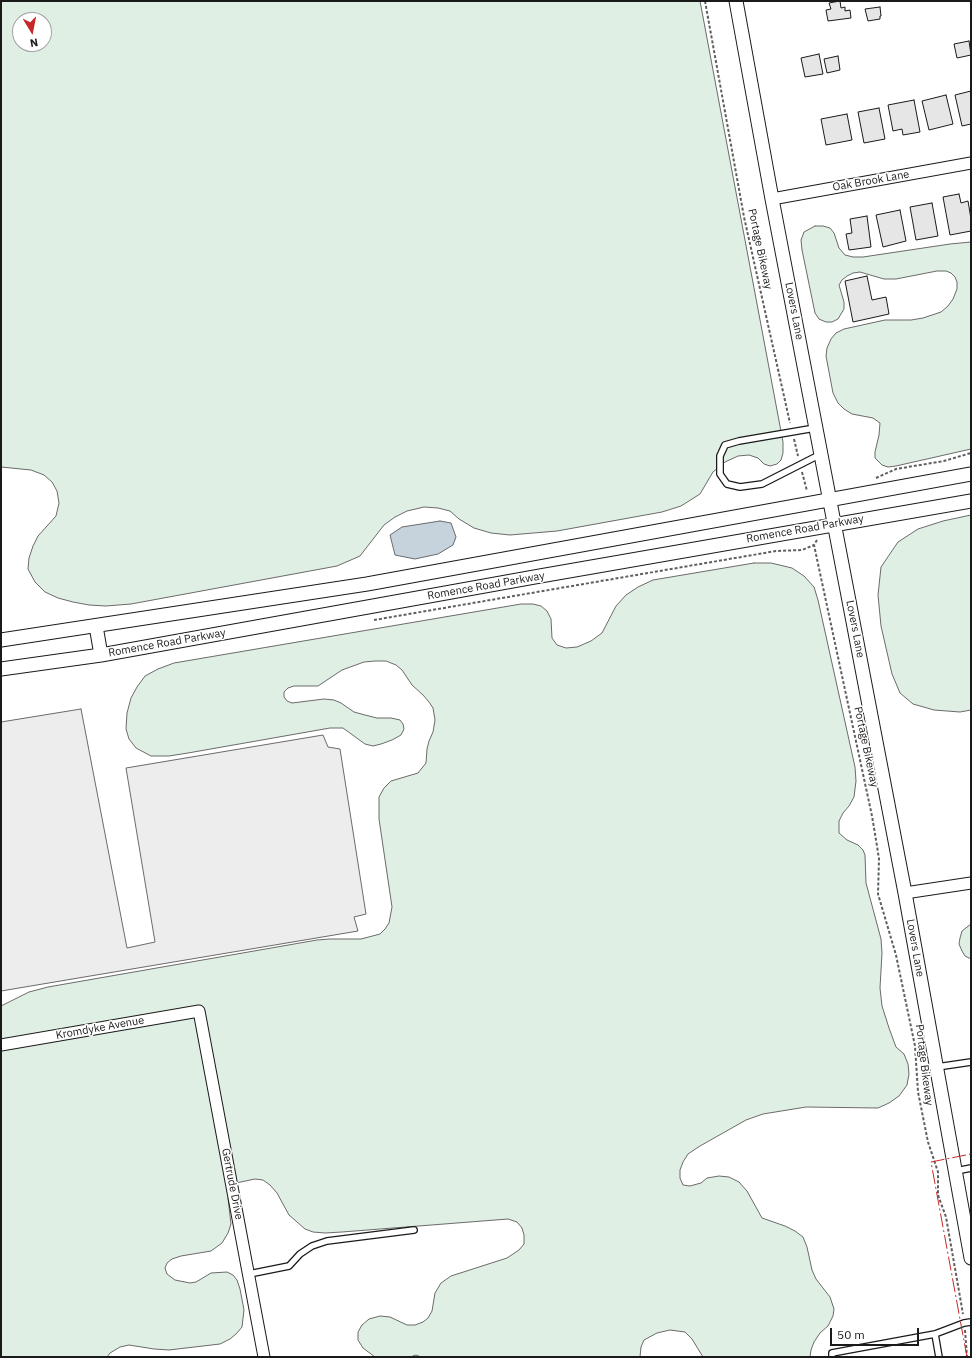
<!DOCTYPE html>
<html>
<head>
<meta charset="utf-8">
<style>
	body { margin:0 }
	#map { position:relative; width:972px; height:1358px; overflow:hidden; background:#fff; font-family:"IBM Plex Sans",sans-serif }
	canvas { display:block }
	.frame { position:absolute; inset:0; border:2px solid #1a1a1a; pointer-events:none }
	.north { position:absolute; left:12px; top:12px; width:40px; height:40px; box-sizing:border-box; background:#fff; border:1px solid #a3a3a3; border-radius:50%; rotate:170deg; font-size:11px; font-weight:700; line-height:16px; text-align:center; color:#1a1a1a }
	.north::after { content:''; display:block; margin:auto; width:14px; height:18px; background:#c62828; clip-path:polygon(50% 0,100% 100%,50% 72%,0 100%) }
	.scale { position:absolute; left:830px; top:1328px; width:89px; height:18px; box-sizing:border-box; border:2px solid #1a1a1a; border-top:0; padding-left:5px; font-size:12px; line-height:14px; white-space:nowrap; color:#1a1a1a; -webkit-text-stroke:3px #fff; paint-order:stroke }
</style>
</head>
<body>
<div id="map">
<canvas width="972" height="1358"></canvas>
<div class="frame"></div>
<div class="north">N</div>
<div class="scale">50 m</div>
</div>
<script>
const context = document.querySelector('canvas').getContext('2d');
context.lineJoin = 'round';
function fillPath(path, color) { context.fillStyle = color; context.fill(path, 'evenodd'); }
const toPath = rows => new Path2D(rows.map(r => 'M' + r).join(''));
function stroke(path, color, width, dash) { context.strokeStyle = color; context.lineWidth = width; context.lineCap = dash ? 'butt' : 'round'; context.setLineDash(dash || []); context.stroke(path); }
function write(font, color, halo, rows, align = 'center') {
  context.font = font + ' "IBM Plex Sans",sans-serif'; context.lineWidth = 3; context.setLineDash([]); context.textBaseline = 'middle'; context.strokeStyle = halo; context.fillStyle = color; for (const [text, x, y, turn = 0] of rows) {
    context.save(); context.translate(x, y); context.rotate((+turn || 0) * Math.PI / 180); context.textAlign = isNaN(turn) ? turn : align; if (halo) context.strokeText(text, 0, 0); context.fillText(text, 0, 0); context.restore();
  }
}
const green = toPath([
	[1,1,700,1,783,442,783,453,781,460,777,464,770,466,764,464,758,458,749,455,738,456,725,462,713,472,700,494,681,506,662,512,557,531,510,535,491,533,474,528,459,519,450,511,438,508,424,507,407,511,395,517,384,525,360,556,337,566,131,604,106,606,89,605,73,602,58,598,45,592,35,582,28,569,29,558,33,546,38,536,56,516,59,503,57,491,52,482,44,475,31,470,1,467,1,1],
	[20,20,44,20,44,44,20,44,20,20],
	[815,226,823,226,830,228,834,233,839,248,845,255,853,257,863,257,950,244,971,242,971,449,896,466,888,467,882,465,875,458,875,452,879,435,880,423,873,418,852,414,844,409,838,403,833,393,826,356,827,348,831,339,836,333,844,329,885,320,911,320,923,318,941,312,948,306,953,299,957,289,957,282,955,277,951,273,946,271,937,271,896,279,884,279,860,272,853,273,847,276,842,280,839,285,844,302,844,309,838,319,832,322,826,322,819,319,815,313,802,250,801,240,804,232,815,226],
	[971,515,971,710,960,712,934,710,913,704,900,693,892,674,881,626,878,595,881,567,898,542,918,529,943,521,971,515],
	[754,563,771,563,792,568,804,576,814,587,818,600,855,767,856,781,854,797,849,806,843,813,839,821,839,833,847,840,858,845,863,850,865,855,866,883,881,939,882,953,880,988,882,1006,889,1028,896,1047,904,1054,908,1064,909,1074,907,1085,899,1096,889,1103,878,1108,806,1107,763,1114,746,1120,700,1146,688,1154,683,1162,680,1170,680,1178,683,1185,690,1186,701,1183,707,1178,719,1176,729,1177,739,1182,747,1191,762,1218,785,1226,795,1231,803,1237,807,1247,812,1270,816,1279,830,1297,834,1309,833,1316,828,1326,820,1333,814,1342,811,1350,810,1357,703,1357,692,1339,685,1332,670,1330,657,1333,644,1340,641,1347,640,1357,421,1357,416,1355,410,1357,375,1357,363,1348,358,1340,358,1332,362,1325,369,1319,380,1316,390,1317,407,1325,415,1325,423,1322,428,1318,432,1311,435,1293,441,1283,451,1276,507,1258,519,1250,524,1244,524,1235,522,1228,517,1222,508,1219,342,1232,325,1233,313,1232,305,1229,289,1215,277,1193,270,1185,263,1180,255,1179,236,1183,228,1198,231,1224,228,1233,222,1243,211,1251,181,1256,172,1259,167,1263,165,1268,167,1274,175,1280,190,1283,196,1282,211,1273,227,1272,233,1275,237,1280,240,1289,244,1310,242,1327,236,1334,230,1339,220,1344,169,1350,154,1349,129,1345,120,1347,110,1353,107,1357,1,1357,1,1006,29,992,48,987,317,940,329,939,361,939,380,934,385,929,389,923,392,907,379,819,379,797,384,788,391,781,418,773,426,763,427,749,429,741,433,732,435,720,433,708,429,702,423,695,412,685,402,670,396,665,386,661,375,661,364,662,342,670,318,686,294,686,288,688,284,692,284,697,287,701,292,703,324,699,334,700,341,703,354,712,365,715,377,718,391,718,400,720,403,724,404,729,401,735,392,740,381,744,373,746,365,744,343,728,330,728,188,753,169,756,151,756,136,748,129,739,126,729,127,713,131,698,137,687,145,676,158,669,174,663,521,604,533,604,541,606,547,611,551,619,552,638,557,645,566,648,577,647,591,641,602,633,616,606,626,595,638,587,653,580,754,563],
	[971,924,971,959,965,956,962,951,959,944,960,938,962,931,971,924]
]);
fillPath(green, '#e0efe3');
stroke(green, '#6a6a6a', 1);
const parking = toPath([
	[81,709,127,948,155,942,126,768,323,735,328,747,340,749,366,914,354,917,358,931,1,991,1,722,81,709]
]);
fillPath(parking, '#ededed');
stroke(parking, '#6a6a6a', 1);
const water = toPath([
	[440,521,451,523,456,537,453,545,438,554,415,559,395,555,390,535,402,527,440,521]
]);
fillPath(water, '#c6d2dc');
stroke(water, '#6a6a6a', 1);
const building = toPath([
	[840,1,841,8,845,7,845,11,850,10,851,18,828,21,826,10,831,9,829,3,840,1],
	[880,7,881,16,880,16,880,19,868,21,865,9,880,7],
	[969,41,971,55,957,58,954,44,969,41],
	[819,54,823,74,805,77,801,58,819,54],
	[838,56,840,70,827,73,824,59,838,56],
	[971,91,971,124,962,126,955,95,971,91],
	[946,95,953,124,929,130,922,101,946,95],
	[914,100,920,132,903,135,902,129,893,131,888,105,914,100],
	[879,108,885,139,864,143,858,112,879,108],
	[847,114,852,140,826,145,821,119,847,114],
	[959,194,961,203,968,201,971,219,971,231,950,235,943,197,959,194],
	[932,203,938,236,916,240,910,207,932,203],
	[900,210,906,241,883,247,876,215,900,210],
	[867,216,871,247,849,250,846,234,852,233,850,219,867,216],
	[867,276,872,300,886,297,889,314,853,322,845,281,867,276]
]);
fillPath(building, '#e6e6e6');
stroke(building, '#1a1a1a', 1);
const service = toPath([
	[815,428,739,441,725,445,720,456,720,474,727,484,740,487,762,484,821,454],
	[937,1067,971,1062],
	[956,1171,971,1168],
	[249,1274,289,1266,300,1254,312,1246,327,1241,414,1230],
	[935,1334,939,1357],
	[832,1357,832,1353,935,1334,964,1323,971,1322]
]);
const minor = toPath([
	[772,199,971,163],
	[905,893,971,883],
	[1,1045,199,1011,264,1357]
]);
const tertiary = toPath([
	[736,1,772,199,905,893,971,1258],
	[96,626,101,655],
	[1,640,367,584,971,474],
	[1,669,101,655,540,576,971,501]
]);
stroke(service, '#1a1a1a', 8);
stroke(minor, '#1a1a1a', 13);
stroke(tertiary, '#1a1a1a', 15);
stroke(toPath([
	[705,1,744,217,790,423],
	[794,439,798,456],
	[802,472,807,491],
	[876,478,896,469,944,461,971,453],
	[817,540,814,545,872,816,877,846,879,859,878,894,896,955,915,1046,918,1092,928,1142,938,1172,938,1195,946,1217,963,1314],
	[374,620,776,551,802,550,814,545],
	[965,1330,967,1357]
]), '#5f5f5f', 2, [3, 2]);
stroke(service, '#fff', 5.5);
stroke(minor, '#fff', 11);
stroke(tertiary, '#fff', 13);
stroke(toPath([
	[967,1357,931,1162,971,1154]
]), '#c62828', 1, [14, 3, 2, 3]);
write('11px', '#1a1a1a', '#fff', [
	["Oak Brook Lane",871,181,-10],
	["Portage Bikeway",760,249,78],
	["Lovers Lane",794,311,79],
	["Romence Road Parkway",805,529,-10],
	["Romence Road Parkway",486,586,-10],
	["Lovers Lane",855,629,79],
	["Romence Road Parkway",167,643,-10],
	["Portage Bikeway",866,747,78],
	["Lovers Lane",915,948,80],
	["Kromdyke Avenue",100,1028,-10],
	["Portage Bikeway",924,1065,83],
	["Gertrude Drive",232,1184,79]
]);
</script>
</body>
</html>
